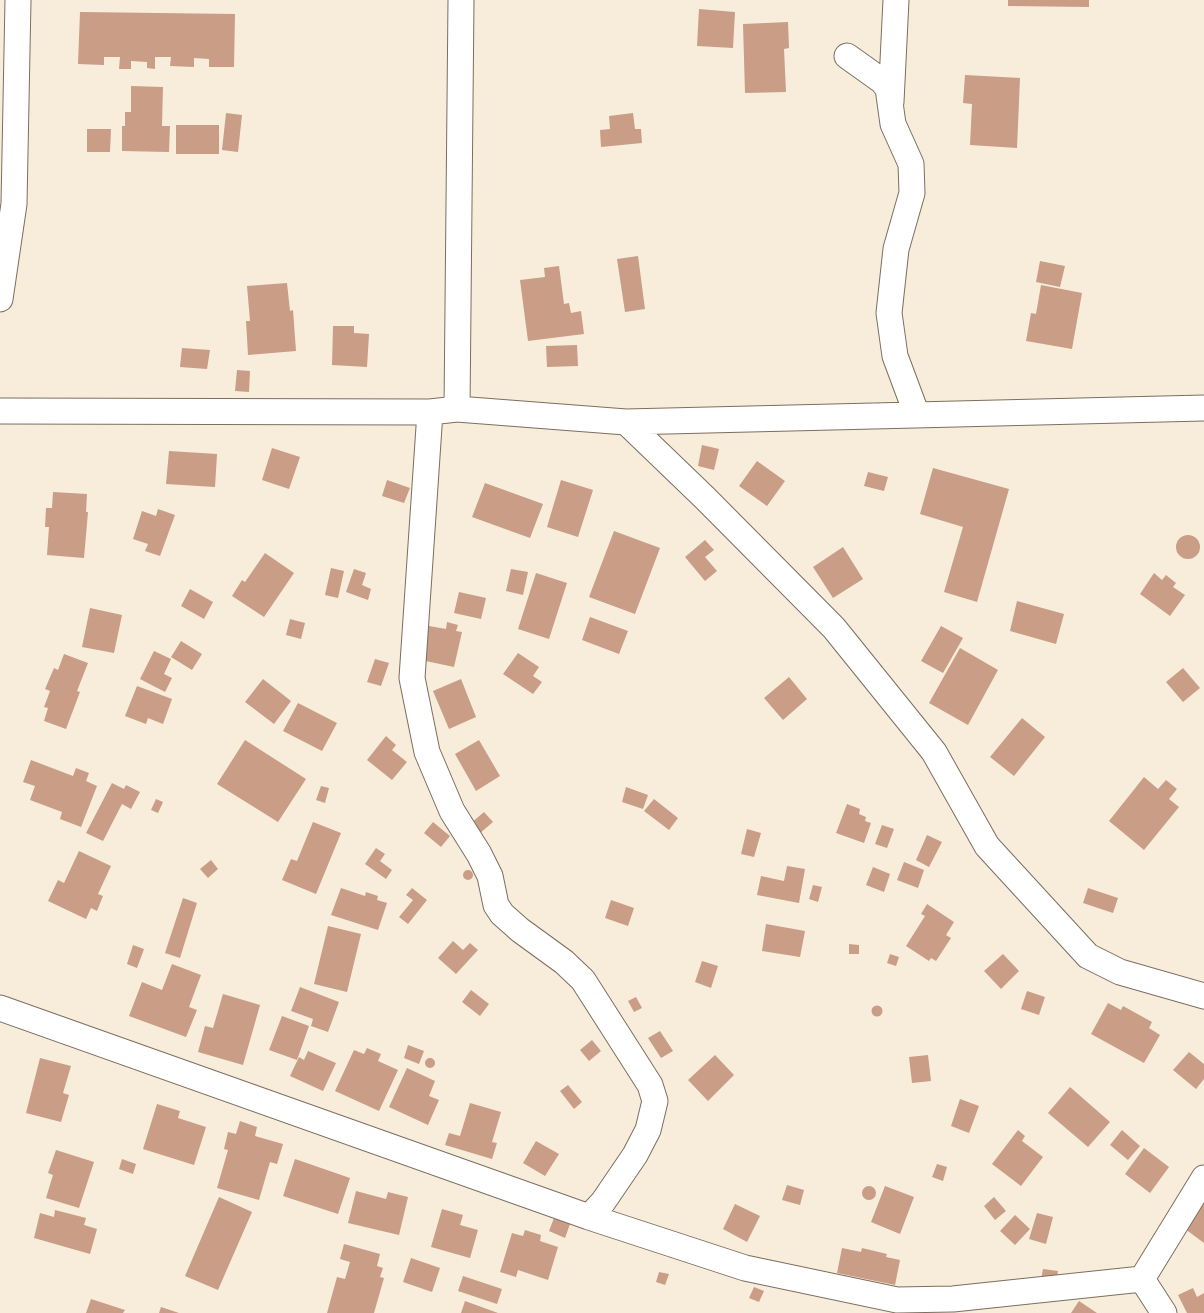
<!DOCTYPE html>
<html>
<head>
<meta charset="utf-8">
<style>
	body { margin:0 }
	canvas { display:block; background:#f7edda }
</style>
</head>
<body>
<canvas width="1204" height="1313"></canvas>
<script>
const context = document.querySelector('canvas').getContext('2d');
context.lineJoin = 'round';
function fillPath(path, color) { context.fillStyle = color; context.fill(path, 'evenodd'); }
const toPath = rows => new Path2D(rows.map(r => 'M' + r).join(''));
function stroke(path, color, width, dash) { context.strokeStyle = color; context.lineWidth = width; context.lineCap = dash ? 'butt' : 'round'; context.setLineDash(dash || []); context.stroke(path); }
fillPath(toPath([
	[1008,0,1089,0,1089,7,1008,6],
	[699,9,735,12,733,48,697,46],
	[80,12,235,14,234,67,209,67,209,59,194,58,194,67,170,66,171,57,155,57,155,69,147,68,147,62,131,61,131,69,119,69,120,57,104,57,104,65,78,64],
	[788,22,789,48,784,49,786,92,745,93,743,24],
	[965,75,1020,78,1017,148,970,145,972,104,963,103],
	[131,86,163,87,162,126,170,126,169,152,122,151,122,126,125,126,125,112,131,112],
	[226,113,242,115,238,152,222,150],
	[633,113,635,129,641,129,642,143,601,147,600,130,610,129,609,116],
	[176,125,219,125,219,154,176,154],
	[87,129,111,129,110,152,87,152],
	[638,256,645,309,625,312,617,259],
	[1040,261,1065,266,1060,287,1036,282],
	[559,266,564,304,569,303,571,313,581,311,584,334,528,341,520,280,545,277,544,268],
	[287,283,290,311,293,310,296,351,248,355,246,321,250,321,247,286],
	[1041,285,1082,293,1072,349,1026,341,1031,313,1036,314],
	[333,326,354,326,354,333,369,334,367,367,332,365],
	[577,345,578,366,547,367,546,346],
	[182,348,210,350,207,369,180,367],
	[237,370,250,371,249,392,235,391],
	[702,445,719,449,714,470,698,466],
	[272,448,300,457,289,489,262,480],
	[169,451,217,454,215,487,166,484],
	[757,461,785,481,767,506,739,486],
	[933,468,1009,489,977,602,944,592,963,527,920,514],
	[868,472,888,477,884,491,864,486],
	[387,480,410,488,404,503,382,496],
	[561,480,593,490,578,537,547,527],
	[485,483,543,504,530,538,472,517],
	[53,492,87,494,86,512,88,512,84,558,47,555,49,527,45,527,46,508,52,508],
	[158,509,175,515,160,556,145,551,148,544,133,539,142,511,156,516],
	[614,531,660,548,635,614,589,597],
	'1176 547a12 12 0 1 1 24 0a12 12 0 1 1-24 0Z',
	[705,540,714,550,705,557,717,571,705,581,685,557],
	[843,547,863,579,833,598,813,567],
	[265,553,294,573,264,617,232,596,242,580,245,582],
	[331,568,344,571,338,598,325,595],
	[354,569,366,573,362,585,371,589,368,600,346,592],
	[511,569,528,572,523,595,506,591],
	[536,573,567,583,549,639,518,629],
	[1154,573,1162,580,1166,575,1176,583,1173,587,1185,595,1170,616,1140,594],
	[190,589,213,602,204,619,181,606],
	[459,592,486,598,481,619,454,613],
	[1017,601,1064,614,1056,644,1010,631],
	[90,608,122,615,114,653,82,647],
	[590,617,628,631,619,654,582,640],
	[290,619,305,623,301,639,286,635],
	[447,622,458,625,456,631,462,632,454,667,421,660,429,626,446,629],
	[941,626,963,638,943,673,921,661],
	[181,641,202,654,192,670,171,657],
	[960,648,998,670,968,725,929,703],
	[154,651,171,659,164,674,172,678,165,692,140,679],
	[518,653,539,667,533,676,542,682,533,694,503,674],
	[64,654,88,663,77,691,80,692,66,729,44,721,48,708,44,707,50,691,45,689,54,668,58,670],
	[375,659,389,663,381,686,367,682],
	[1183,668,1200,688,1183,702,1166,682],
	[789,677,807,699,783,720,764,698],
	[263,679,291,701,274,724,245,702],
	[461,679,476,717,449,729,433,691],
	[137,686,172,699,163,724,148,718,146,724,125,716],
	[298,703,337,723,322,751,283,731],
	[1022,718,1045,737,1014,776,990,757],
	[386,736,396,745,392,750,407,762,392,780,367,760],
	[245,740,306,779,278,822,217,784],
	[479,740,500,776,476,791,455,754],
	[31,760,73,776,76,768,89,773,86,781,97,786,81,827,60,819,62,812,30,800,35,786,23,782],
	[1144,777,1158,789,1166,780,1177,789,1169,799,1179,807,1144,850,1109,821],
	[112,783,124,789,126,785,140,792,131,809,122,804,103,841,86,833],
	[321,786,329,788,325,803,316,800],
	[626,787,648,795,643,809,622,802],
	[156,799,163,802,158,813,151,810],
	[654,799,678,818,669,830,644,811],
	[847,804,860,809,859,814,866,817,865,821,871,823,864,843,836,833],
	[484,812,493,822,479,834,470,824],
	[313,822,341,833,316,894,282,880,291,859,297,861],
	[433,822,450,836,441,847,424,833],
	[882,825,894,829,887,848,875,844],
	[747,829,761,833,754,857,741,854],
	[927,835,942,842,929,867,916,860],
	[376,848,385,854,380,861,392,870,386,879,365,864],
	[79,851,111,866,98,894,103,896,97,911,91,908,86,919,48,901,58,880,64,883],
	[211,860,218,869,208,878,200,869],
	[904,862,924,870,918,888,897,880],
	[787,866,805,869,799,903,757,895,761,876,784,881],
	[873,867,890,874,884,892,866,885],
	'463 875a5 5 0 1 1 10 0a5 5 0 1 1-10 0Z',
	[813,885,822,887,818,902,809,899],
	[341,888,365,896,366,892,378,896,377,900,387,903,378,930,331,915],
	[412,888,427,900,408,924,399,917,413,900,406,895],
	[1088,888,1118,898,1113,913,1083,903],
	[183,898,197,903,180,958,165,953],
	[611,900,634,908,628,926,605,918],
	[927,904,954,922,946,935,951,938,936,961,931,958,929,961,906,946,925,916,921,914],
	[766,924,805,931,800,957,762,951],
	[328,926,361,934,347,992,314,984],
	[453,941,463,950,470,943,478,950,456,974,438,958],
	[849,944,859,945,859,954,849,954],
	[133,945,144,949,137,968,127,964],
	[890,954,899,957,896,966,887,963],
	[1003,954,1019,971,1001,989,984,971],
	[702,961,718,966,711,988,695,982],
	[172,964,201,975,189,1007,197,1010,186,1037,129,1016,142,982,162,990],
	[300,987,339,1002,328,1032,311,1026,313,1019,291,1011],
	[471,990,489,1004,480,1016,462,1002],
	[1027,991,1045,997,1039,1015,1021,1009],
	[223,994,260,1005,243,1065,198,1052,205,1026,213,1028],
	[636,997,642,1008,634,1012,628,1001],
	[1108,1003,1121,1010,1123,1006,1152,1022,1149,1028,1160,1035,1144,1063,1091,1034],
	'871.5 1011a5.5 5.5 0 1 1 11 0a5.5 5.5 0 1 1-11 0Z',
	[282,1016,309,1026,297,1060,269,1050],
	[660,1031,673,1051,661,1058,648,1038],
	[592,1040,601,1051,589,1061,580,1050],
	[408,1045,424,1051,419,1064,404,1058],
	[367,1048,381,1054,378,1061,398,1070,379,1111,335,1091,354,1050,364,1054],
	[308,1051,336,1063,323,1091,290,1076,299,1057,304,1060],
	[1189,1052,1204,1064,1204,1079,1196,1089,1173,1070],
	[715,1055,734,1075,708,1101,688,1080],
	[928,1055,931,1081,912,1083,909,1057],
	'425 1063a5 5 0 1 1 10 0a5 5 0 1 1-10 0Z',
	[40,1058,71,1066,63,1093,69,1095,61,1122,26,1113],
	[407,1068,435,1081,429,1096,439,1100,428,1125,389,1107],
	[568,1085,582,1102,574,1109,560,1091],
	[1070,1087,1110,1122,1088,1147,1048,1113],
	[960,1099,979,1106,969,1133,951,1126],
	[470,1103,501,1112,492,1142,497,1143,492,1159,445,1145,449,1133,460,1136],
	[157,1104,180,1111,178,1118,206,1127,194,1165,143,1149],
	[240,1121,257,1127,255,1136,283,1144,277,1164,270,1162,259,1200,217,1188,228,1150,224,1149,228,1132,236,1134],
	[1018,1130,1025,1136,1022,1141,1043,1157,1021,1186,992,1164],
	[1122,1130,1140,1146,1128,1160,1110,1145],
	[536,1141,559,1154,545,1176,523,1163],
	[1144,1148,1169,1167,1150,1193,1125,1174],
	[56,1150,94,1162,79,1208,46,1198,53,1175,48,1173],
	[122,1159,136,1164,133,1174,119,1169],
	[295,1159,350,1178,338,1214,283,1196],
	[937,1164,947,1167,943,1181,932,1177],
	[787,1185,804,1190,800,1205,782,1200],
	[885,1186,914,1197,900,1234,871,1222],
	'862 1193a7 7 0 1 1 14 0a7 7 0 1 1-14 0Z',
	[356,1191,386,1199,388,1192,408,1197,399,1235,348,1223],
	[219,1197,252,1212,218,1290,185,1276],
	[994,1197,1006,1211,995,1220,984,1206],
	[1201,1201,1204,1203,1204,1243,1181,1226],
	[735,1204,760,1216,747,1242,723,1229],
	[442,1209,463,1215,460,1225,478,1230,470,1258,431,1247],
	[55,1210,86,1218,84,1225,97,1229,90,1254,34,1238,40,1213,54,1217],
	[1037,1213,1053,1217,1046,1244,1029,1239],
	[1015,1215,1030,1229,1015,1245,1000,1231],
	[554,1218,570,1224,565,1238,549,1231],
	[525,1230,541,1235,540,1241,558,1247,548,1280,518,1270,516,1277,500,1272,512,1233,523,1236],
	[344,1244,380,1254,377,1266,383,1268,380,1277,384,1278,374,1313,327,1313,337,1277,345,1279,350,1262,340,1259],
	[842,1248,861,1252,862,1248,887,1254,886,1257,900,1260,895,1285,837,1273],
	[411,1258,440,1268,432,1292,403,1282],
	[1043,1269,1058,1271,1056,1283,1041,1280],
	[659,1272,669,1274,665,1285,656,1282],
	[463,1276,502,1289,497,1304,458,1291],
	[754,1287,764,1291,759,1302,749,1298],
	[1193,1288,1197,1297,1204,1293,1204,1313,1187,1313,1178,1295],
	[91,1299,125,1310,123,1313,86,1313],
	[465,1301,498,1313,461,1313],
	[1079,1301,1097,1313,1071,1313],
	[161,1307,179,1313,159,1313]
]), '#c99d86');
const minor = toPath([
	[847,56,882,81,888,88,893,124,911,164,912,193,896,249,889,313,895,356,917,415],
	[891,102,896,0],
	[0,299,14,204,18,0],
	[457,409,461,0],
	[0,411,430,412,457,409,626,422,1204,408],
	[430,412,412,678,427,752,452,811,479,854,490,876,496,905,502,914,520,930,564,962,583,980,650,1085,655,1101,648,1130,635,1155,603,1202,589,1217],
	[626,422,705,498,834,628,934,752,987,846,1088,956,1120,972,1204,996],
	[0,1008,589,1217,745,1268,897,1300,953,1299,1142,1279],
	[1164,1313,1142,1279,1204,1178]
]);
stroke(minor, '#7d6e60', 27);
stroke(minor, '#fff', 25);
</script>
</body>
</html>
